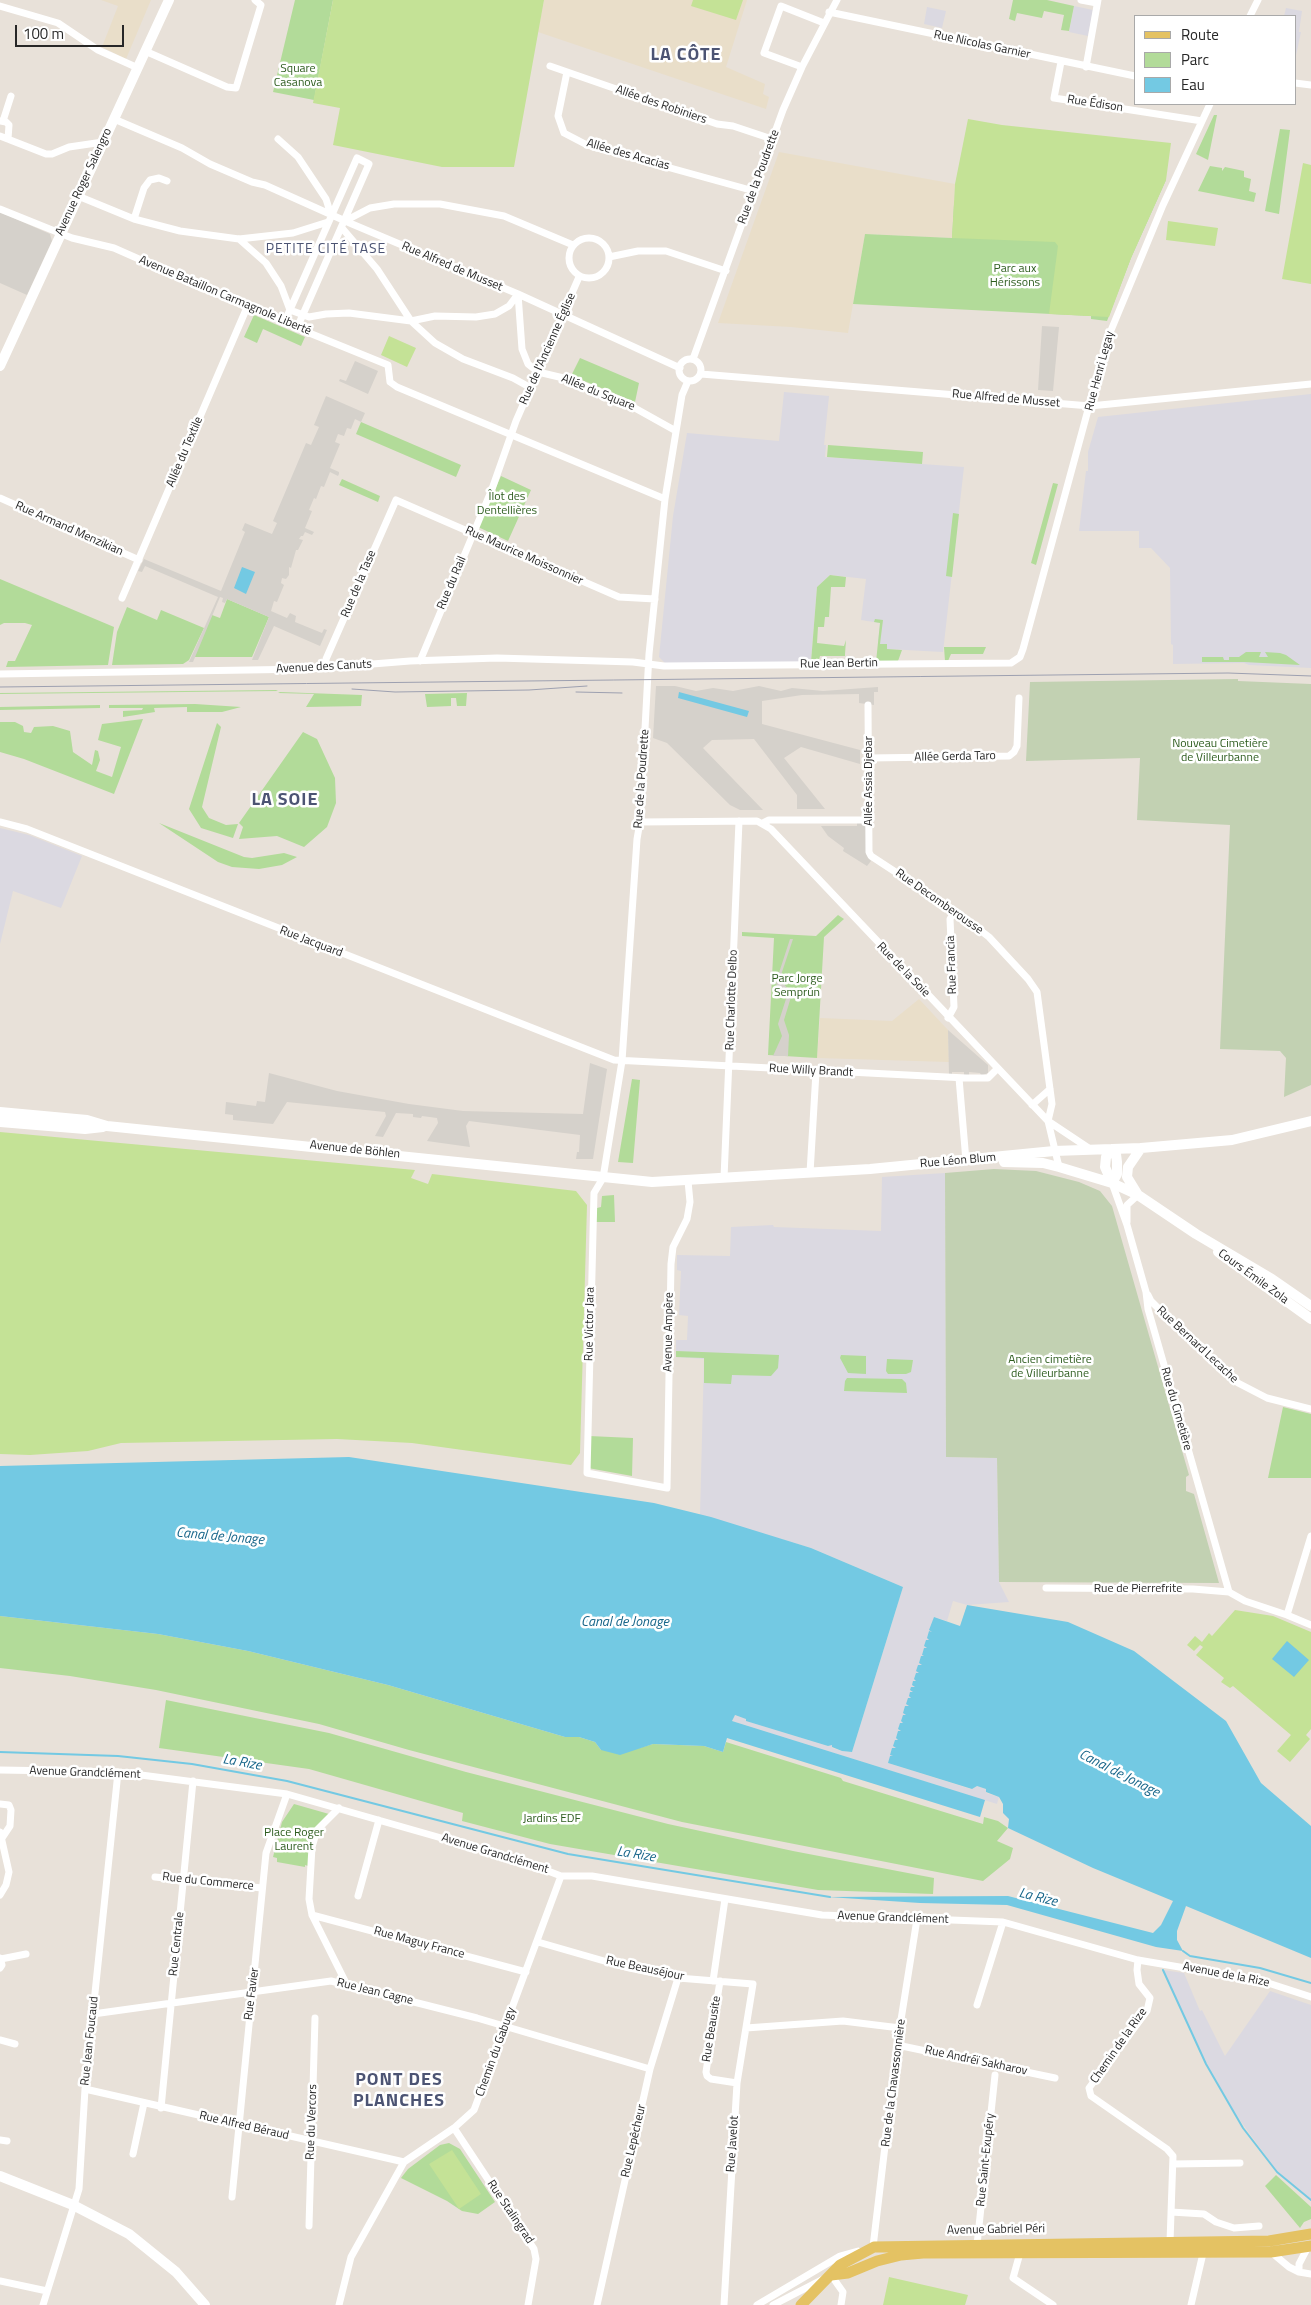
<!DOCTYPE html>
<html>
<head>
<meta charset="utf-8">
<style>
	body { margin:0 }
	#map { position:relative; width:1311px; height:2305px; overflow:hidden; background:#e8e1d9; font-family:"Titillium Web",sans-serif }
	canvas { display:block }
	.legend { position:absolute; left:1134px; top:15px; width:162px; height:90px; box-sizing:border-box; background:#fff; border:1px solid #a9a9a9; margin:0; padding:6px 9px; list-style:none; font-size:15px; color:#272727 }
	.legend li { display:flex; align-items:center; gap:10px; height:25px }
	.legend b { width:25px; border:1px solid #a9a9a9 }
	.scale { position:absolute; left:15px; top:25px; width:109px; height:22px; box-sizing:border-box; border:2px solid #272727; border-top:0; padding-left:6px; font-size:15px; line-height:18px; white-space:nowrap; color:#272727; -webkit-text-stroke:4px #fff; paint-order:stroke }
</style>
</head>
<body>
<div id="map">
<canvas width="1311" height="2305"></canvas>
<ul class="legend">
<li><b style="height:6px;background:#e4c263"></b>Route</li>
<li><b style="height:14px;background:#b2db99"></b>Parc</li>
<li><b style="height:14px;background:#73c9e3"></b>Eau</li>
</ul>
<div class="scale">100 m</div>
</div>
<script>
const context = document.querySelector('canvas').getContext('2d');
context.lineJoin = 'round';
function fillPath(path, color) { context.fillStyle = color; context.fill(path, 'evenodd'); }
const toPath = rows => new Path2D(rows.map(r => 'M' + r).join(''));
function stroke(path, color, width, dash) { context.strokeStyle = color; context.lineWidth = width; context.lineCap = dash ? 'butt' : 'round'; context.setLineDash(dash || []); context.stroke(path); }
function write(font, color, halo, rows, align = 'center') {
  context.font = font + ' "Titillium Web",sans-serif'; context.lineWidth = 5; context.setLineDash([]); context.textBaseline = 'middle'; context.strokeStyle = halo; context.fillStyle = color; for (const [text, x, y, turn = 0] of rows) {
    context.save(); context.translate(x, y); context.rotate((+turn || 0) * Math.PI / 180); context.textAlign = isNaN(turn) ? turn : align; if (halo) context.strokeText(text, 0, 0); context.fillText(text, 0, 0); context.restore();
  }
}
fillPath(toPath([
	[1074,6,1093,10,1088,36,1069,32],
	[927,7,946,11,942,28,924,24],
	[1286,8,1302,11,1299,32,1301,32,1295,60,1295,16,1284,16],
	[784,392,829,396,824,445,826,445,825,457,964,467,943,652,887,649,887,644,878,644,880,623,861,620,866,579,830,575,817,587,811,662,666,664,659,657,673,516,687,433,779,441],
	[1311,394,1311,668,1249,665,1244,663,1173,664,1173,645,1171,644,1170,568,1151,548,1139,548,1139,531,1079,531,1086,471,1088,471,1088,452,1098,417],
	[0,828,29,835,82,856,61,908,13,891,0,944],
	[945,1173,946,1457,997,1458,999,1582,1009,1602,967,1605,953,1601,947,1621,934,1617,933,1632,894,1757,888,1763,971,1789,977,1786,986,1789,986,1793,999,1797,997,1804,732,1721,734,1715,747,1719,747,1721,828,1746,829,1744,832,1745,832,1748,842,1751,852,1752,903,1587,811,1548,700,1515,704,1359,676,1357,676,1340,687,1340,688,1316,679,1315,681,1271,677,1270,677,1255,730,1256,731,1227,773,1225,774,1227,881,1231,882,1177],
	[1163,1970,1184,1973,1200,2011,1202,2010,1225,2056,1270,1991,1311,2005,1311,2199,1276,2170,1237,2116,1207,2064]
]), '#dbd9e1');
fillPath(toPath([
	[101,0,151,0,126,59,102,47,118,6],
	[544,0,747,0,726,67,765,84,763,94,769,97,766,109,538,32],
	[779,152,955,184,952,238,865,234,848,333,791,327,718,323],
	[919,999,948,1030,949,1062,817,1058,820,1018,892,1021]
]), '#e9dec9');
fillPath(toPath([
	[295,0,333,0,314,100,273,92],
	[1013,0,1047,0,1074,6,1069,31,1061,30,1064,15,1044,11,1042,18,1017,13,1015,21,1009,19],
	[1214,115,1217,115,1208,160,1196,154],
	[1280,129,1290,130,1279,214,1265,211],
	[1210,166,1222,168,1222,171,1225,167,1244,171,1244,177,1251,179,1249,191,1256,193,1254,202,1198,191],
	[1166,180,1131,258,1107,321,1091,319,1091,316,853,304,865,234,952,238,954,204],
	[254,315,305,337,301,346,263,329,257,343,244,337],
	[580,358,639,383,635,402,577,378,572,374],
	[361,422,461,465,456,477,356,434],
	[828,445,923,452,922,464,827,457],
	[501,476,531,490,508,541,478,527],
	[342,479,380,496,378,502,339,485],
	[1053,483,1058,484,1036,565,1031,563],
	[953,513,959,514,952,577,946,576],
	[830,575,846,577,845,587,831,587,829,617,825,617,824,627,818,627,817,643,844,646,846,640,845,654,845,656,820,656,818,663,811,662,817,587],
	[0,579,114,627,108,665,6,667,8,661,15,661,32,625,25,623,4,623,0,625],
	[227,599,269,617,252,657,193,657,212,615,220,618],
	[127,607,157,620,161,610,204,628,189,660,183,664,112,665,117,632],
	[875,619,883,620,880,644,887,644,887,649,902,650,898,661,876,662,880,623,874,622],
	[944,647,986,647,983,654,951,654,948,661,945,661],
	[1246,652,1261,652,1259,657,1268,657,1265,652,1280,653,1286,655,1300,665,1244,662,1202,662,1202,657,1223,657,1224,660,1229,660,1229,657,1239,657],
	[276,690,278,691,0,694,0,693],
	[280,692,362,695,361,706,306,707,314,694,278,693],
	[467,693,466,706,457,706,456,698,451,698,451,706,427,707,425,694],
	[195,704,241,707,222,712,187,712,187,707,154,708,155,712,123,717,123,711,142,710,143,708,109,708,109,705],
	[100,705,100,708,0,710,0,707],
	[143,719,114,794,24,759,0,752,0,722,15,722,23,726,24,732,31,733,34,727,53,726,70,731,73,752,92,765,95,750,98,751,100,760,96,771,112,777,121,747,98,740,102,724],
	[217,723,221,727,202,807,209,818,226,825,238,824,233,838,201,828,189,809],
	[303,732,317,739,335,778,336,803,327,827,304,847,277,836,239,839,243,827,239,823],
	[159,823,244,857,252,858,284,853,297,857,282,865,259,869,232,867,218,862],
	[838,915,844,919,824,937,817,1058,768,1055,774,938,742,936,742,932,816,936],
	[632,1079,640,1080,633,1163,618,1162],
	[614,1195,615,1222,596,1222,597,1208,601,1207,602,1196],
	[676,1351,779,1355,778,1368,771,1376,732,1375,731,1384,704,1383,704,1358,676,1357],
	[841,1355,866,1356,866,1374,848,1373,840,1358],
	[887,1359,913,1360,911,1372,906,1374,888,1374,886,1371],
	[847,1378,902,1379,906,1383,907,1393,844,1391,845,1381],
	[1283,1407,1311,1414,1311,1478,1268,1478],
	[589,1436,633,1438,632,1476,588,1468],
	[0,1616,158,1634,248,1651,388,1685,565,1737,579,1737,595,1742,601,1750,639,1748,653,1744,704,1746,723,1752,726,1742,841,1778,843,1781,983,1824,984,1817,998,1821,1008,1828,997,1841,1013,1848,1010,1859,983,1881,682,1822,409,1750,319,1724,156,1690,70,1676,0,1668],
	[166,1700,329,1733,466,1772,668,1824,793,1851,934,1878,933,1894,818,1890,550,1844,462,1821,463,1813,309,1769,159,1748],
	[294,1804,329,1814,319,1824,308,1866,305,1865,305,1867,277,1862,277,1858,273,1857,282,1822],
	[449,2143,460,2149,495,2202,478,2214,462,2211,447,2201,401,2178,408,2169,440,2145],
	[1276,2175,1311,2207,1311,2219,1304,2222,1300,2228,1265,2186]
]), '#b2db99');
fillPath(toPath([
	[1238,679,1238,681,1311,684,1311,1085,1284,1097,1286,1058,1280,1051,1220,1049,1230,825,1137,820,1140,758,1026,761,1030,682],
	[994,1169,1036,1171,1079,1182,1100,1191,1112,1206,1189,1475,1186,1477,1186,1491,1194,1494,1219,1583,999,1582,997,1458,946,1457,945,1173]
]), '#c2d1b2');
fillPath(toPath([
	[333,0,544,0,514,167,442,167,333,145,340,108,313,103],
	[693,0,743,0,736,20,691,6],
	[968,119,1002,125,1171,143,1166,180,1131,258,1109,317,1049,314,1058,246,1055,242,952,238,955,184],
	[1303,163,1311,165,1311,284,1282,279],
	[1168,221,1218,228,1215,246,1166,240],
	[389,336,416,348,407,367,381,355],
	[0,1132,415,1170,411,1178,428,1184,432,1174,576,1191,587,1205,580,1453,571,1465,412,1443,337,1439,121,1443,88,1451,30,1455,0,1454],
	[1235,1610,1273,1616,1311,1632,1311,1729,1306,1735,1310,1739,1290,1762,1277,1751,1291,1735,1233,1686,1230,1688,1221,1682,1224,1678,1196,1655,1203,1647,1200,1645,1194,1651,1187,1645,1195,1636,1202,1642,1209,1633,1212,1636],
	[452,2150,481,2194,459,2209,429,2164],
	[889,2277,968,2295,965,2305,883,2305]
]), '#c4e296');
fillPath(toPath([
	[0,212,50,234,52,241,27,295,0,283],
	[1042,326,1059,327,1053,391,1038,390],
	[355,361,378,371,368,394,339,381,340,379,346,381],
	[326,396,365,413,361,422,355,419,351,429,347,428,344,436,338,434,335,442,340,444,330,468,339,472,339,474,338,476,330,472,324,487,321,486,316,499,314,498,309,510,312,511,305,528,314,532,312,535,305,532,303,536,301,536,299,539,303,540,298,550,296,550,291,568,289,567,289,575,286,579,282,578,281,583,284,585,277,602,274,601,271,611,287,618,290,613,296,616,295,622,322,633,324,629,327,630,320,646,274,626,258,660,252,660,269,617,227,599,225,603,222,602,223,598,220,597,193,662,189,662,218,597,145,566,142,572,138,571,144,559,221,591,245,532,242,530,245,523,272,534,277,523,273,521,306,443,311,445,319,427,314,425],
	[656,686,675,686,696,691,713,688,733,691,759,686,781,691,792,688,823,691,878,687,878,692,874,692,874,705,859,703,859,694,802,695,762,701,762,724,860,750,860,764,801,747,784,758,825,809,797,809,797,795,754,739,712,740,703,748,763,810,740,810,730,805,667,743,653,738],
	[857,823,863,823,866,826,866,854,871,861,867,866,843,851,844,848,828,836,821,826,857,826],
	[790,939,793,939,780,978,781,981,791,992,791,997,784,1020,789,1035,788,1056,773,1056,782,1036,778,1024,786,999,784,993,777,987,776,982],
	[948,1030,988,1065,988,1073,983,1075,981,1075,980,1073,969,1072,969,1075,964,1075,964,1072,952,1072,952,1075,949,1075],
	[590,1063,607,1069,593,1159,576,1159,577,1152,579,1152,580,1135,469,1121,466,1126,470,1147,427,1141,438,1123,437,1118,422,1116,421,1118,413,1117,413,1114,396,1113,383,1137,375,1136,386,1116,385,1112,287,1102,273,1124,233,1120,233,1115,225,1114,226,1102,256,1106,257,1101,265,1102,269,1073,337,1091,409,1104,463,1111,583,1114]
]), '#d5d1cb');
fillPath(toPath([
	[242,567,255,572,246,594,234,588],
	[679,692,749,711,747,717,678,698],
	[349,1457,654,1503,711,1517,811,1548,903,1587,852,1752,842,1751,832,1747,832,1745,828,1746,746,1721,746,1719,735,1715,732,1721,985,1800,980,1817,727,1738,723,1752,704,1746,653,1744,620,1755,601,1750,595,1742,579,1737,565,1737,388,1685,248,1651,158,1634,0,1616,0,1466],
	[967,1605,1068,1622,1134,1651,1226,1721,1261,1783,1311,1826,1311,1958,1186,1906,1177,1931,1177,1940,1183,1951,1156,1947,1007,1905,920,1903,828,1897,1008,1896,1153,1933,1161,1925,1173,1901,1093,1868,1008,1828,1009,1819,1003,1813,1003,1804,999,1797,986,1792,986,1789,977,1786,972,1789,888,1763,890,1756,893,1756,890,1755,892,1748,896,1748,893,1746,895,1740,898,1740,896,1738,898,1731,901,1731,898,1729,900,1723,903,1723,901,1721,903,1715,906,1715,903,1713,905,1706,909,1706,906,1704,908,1698,911,1698,909,1696,910,1692,913,1692,910,1690,911,1687,915,1687,912,1685,913,1681,916,1681,914,1679,916,1673,919,1673,916,1671,918,1665,922,1665,919,1663,921,1656,924,1656,922,1655,924,1648,927,1648,924,1646,926,1640,929,1640,927,1638,929,1631,932,1632,929,1630,934,1617,960,1626],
	[1287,1641,1309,1660,1294,1677,1272,1659]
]), '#73c9e3');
stroke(toPath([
	[0,1752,118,1756,192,1764,287,1781,568,1854,830,1897],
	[1183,1951,1190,1956,1260,1968,1311,1983],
	[1163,1970,1206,2064,1243,2128,1277,2172,1311,2200]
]), '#73c9e3', 2);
stroke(toPath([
	[1081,0,1097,3],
	[0,6,58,23,98,50,138,68],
	[829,12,1135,76],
	[1250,16,1258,0],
	[145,51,227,87,236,88,261,5,255,0],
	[1061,62,1054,98,1202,121],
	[550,66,717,124,733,126,772,139],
	[802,67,764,53,781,6,824,23],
	[1086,67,1098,0],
	[567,72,558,116,564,133,587,145,616,153,754,191],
	[1295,83,1311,85],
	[114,119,182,148,210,164,252,182,265,185,352,224,518,294,680,368],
	[0,121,6,122,9,125,8,139],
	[3,121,11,96],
	[0,136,46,154,52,154,69,147,103,142],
	[278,139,298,157,326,199,331,215],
	[78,196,134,219,180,231,239,239,293,233,328,222],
	[0,209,72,238,114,248,236,302,259,309,297,328,388,365,390,382,397,387,665,499],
	[134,219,144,188,150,180,159,178,167,181],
	[345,221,370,208,394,204,440,204,504,216,573,245],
	[342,228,377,269,411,321,435,316,476,317,495,314,509,306,518,294],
	'569 258a20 20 0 1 1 40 0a20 20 0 1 1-40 0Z',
	[239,239,266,263,281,286,290,310,309,317,326,314,349,313,411,321,435,343,463,359,513,378,531,388],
	[609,257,638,251,666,251,726,271],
	[518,294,522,349,528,364,538,372,572,380,633,407,676,431],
	[285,321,357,158,369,164,297,328],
	'679 370a11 11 0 1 1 22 0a11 11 0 1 1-22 0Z',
	[693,359,783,110,802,67,837,0],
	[701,374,1090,406,1311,384],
	[688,381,682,395,665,499,649,654,640,822,637,839,622,1061,603,1178,594,1193,587,1473,667,1488,671,1264,673,1247,687,1219,690,1202,688,1181],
	[0,498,139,560],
	[122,598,248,305],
	[420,661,492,489,516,421,579,277],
	[326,668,326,659,396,500,619,597,655,599],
	[0,674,310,669,410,661,497,658,633,662,664,666,1011,663,1020,657,1023,649,1107,340,1163,205,1210,104],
	[868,705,869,852,871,856,955,911,989,937,1028,979,1037,992,1052,1104,1048,1121,1059,1167],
	[869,758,1009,756,1014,752,1017,746,1019,698],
	[0,822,27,829,614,1060,966,1078,988,1078,997,1069],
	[640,822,757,821,771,829,1048,1121,1090,1149],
	[763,823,769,820,869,820],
	[948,1018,954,1007,950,919,955,911],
	[959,1078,966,1161],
	[1032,1105,1050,1089],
	[810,1173,816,1072],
	[724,1178,739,821],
	[1112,1183,1127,1225,1146,1292,1148,1309,1229,1592],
	[1127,1222,1127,1205,1138,1195],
	[1148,1295,1151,1301,1180,1330,1238,1383,1267,1398,1311,1409],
	[1046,1588,1193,1589,1229,1592,1245,1601,1287,1615,1311,1625],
	[1287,1615,1311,1536],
	[0,1770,118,1772,287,1794,522,1861,561,1876,592,1876,822,1915,1003,1922,1138,1960,1262,1981,1311,1997],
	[0,1804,9,1805,11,1810,10,1826,2,1838],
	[339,1808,317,1830,312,1847,309,1899,312,1915,347,1985],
	[0,1832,9,1872,6,1885,0,1895],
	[155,1877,262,1888],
	[358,1896,379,1820],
	[312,1915,526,1972],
	[538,1942,625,1967,678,1978,753,1984,737,2083,724,2305],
	[0,1958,2,1965,0,1968],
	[1,1959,26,1954],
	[1138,1960,1137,1970,1139,1984,1150,1998,1147,2011,1089,2088,1091,2096,1167,2149,1173,2156,1170,2242],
	[713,1981,725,1899],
	[720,1981,706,2072,707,2076,711,2079,737,2083],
	[977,2005,1003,1922],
	[93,2014,331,1981,477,2018,650,2069],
	[746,2028,843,2021,900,2028],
	[0,2040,15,2044],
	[897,2045,1055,2078],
	[85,2089,404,2162],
	[161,2108,193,1781],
	[454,2128,534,2249,536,2259,528,2305],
	[0,2140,7,2141],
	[133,2154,144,2103],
	[1173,2164,1240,2163],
	[232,2197,266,1853,287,1794],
	[1171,2212,1204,2214,1216,2222,1234,2228,1259,2226],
	[309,2226,315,2018],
	[977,2245,995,2075],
	[873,2247,897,2045,917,1919],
	[1271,2252,1289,2267,1299,2272,1311,2274],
	[1020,2253,1013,2278,1053,2305],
	[1299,2272,1299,2264,1308,2247],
	[0,2281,47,2291],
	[43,2305,79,2189,85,2089,118,1772],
	[339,2305,351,2257,404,2162,454,2128,474,2110,561,1876],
	[597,2305,650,2069,678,1978],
	[757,2305,840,2256,858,2251],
	[773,2305,831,2275,843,2292,841,2305],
	[1191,2305,1204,2249]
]), '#fff', 7);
stroke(toPath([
	[0,366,169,0],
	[0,1112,87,1120,107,1126,652,1182,870,1169,1054,1151,1141,1148,1232,1140,1311,1121],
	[0,1122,85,1129,103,1127],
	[1112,1149,1116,1154,1117,1162,1117,1174,1112,1183,1105,1167,1106,1157,1112,1149],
	[1004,1162,1043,1163,1059,1167,1112,1183,1138,1195,1196,1234,1272,1279,1311,1306],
	[1138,1195,1127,1177,1128,1167,1141,1148],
	[1218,1252,1311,1319],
	[0,2176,73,2205,129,2234,176,2272,205,2305]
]), '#fff', 10);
stroke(toPath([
	[831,2275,848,2273,877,2261,901,2255,923,2253,1271,2252,1311,2246],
	[801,2305,840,2265,874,2247,1269,2241,1311,2234]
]), '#e4c263', 11);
stroke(toPath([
	[0,687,1228,673,1311,676],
	[352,689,395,692,529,690,587,686],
	[576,692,622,693]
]), '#9da0b0', 1);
write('12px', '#272727', '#fff', [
	["Rue Nicolas Garnier",982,45,12],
	["Rue Édison",1095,104,9],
	["Allée des Robiniers",661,105,19],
	["Allée des Acacias",628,155,16],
	["Rue de la Poudrette",759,177,-70],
	["Avenue Roger Salengro",84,182,-65],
	["Rue Alfred de Musset",452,267,23],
	["Avenue Bataillon Carmagnole Liberté",225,296,23],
	["Rue de l'Ancienne Église",548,349,-66],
	["Rue Henri Legay",1100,371,-75],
	["Allée du Square",598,393,22],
	["Rue Alfred de Musset",1006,399,5],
	["Allée du Textile",185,452,-67],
	["Rue Armand Menzikian",69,529,24],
	["Rue Maurice Moissonnier",524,556,24],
	["Rue du Rail",452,583,-67],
	["Rue de la Tase",359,584,-67],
	["Rue Jean Bertin",839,664,-1],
	["Avenue des Canuts",324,667,-3],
	["Allée Gerda Taro",955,757,-1],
	["Rue de la Poudrette",642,779,-86],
	["Allée Assia Djebar",869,781,-90],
	["Rue Decomberousse",939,902,35],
	["Rue Jacquard",311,942,21],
	["Rue Francia",952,965,-92],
	["Rue de la Soie",903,970,46],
	["Rue Charlotte Delbo",732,1000,-88],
	["Rue Willy Brandt",811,1071,3],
	["Avenue de Böhlen",355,1150,6],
	["Rue Léon Blum",958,1161,-5],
	["Cours Émile Zola",1253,1277,36],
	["Rue Victor Jara",590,1324,-89],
	["Avenue Ampère",669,1332,-89],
	["Rue Bernard Lecache",1197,1345,43],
	["Rue du Cimetière",1176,1409,74],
	["Rue de Pierrefrite",1138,1589],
	["Avenue Grandclément",85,1773,2],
	["Avenue Grandclément",495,1854,17],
	["Rue du Commerce",208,1882,6],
	["Avenue Grandclément",893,1918,2],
	["Rue Maguy France",419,1943,15],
	["Rue Centrale",177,1944,-84],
	["Rue Beauséjour",645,1969,12],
	["Avenue de la Rize",1226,1975,11],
	["Rue Jean Cagne",375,1992,14],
	["Rue Favier",252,1994,-83],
	["Rue Beausite",712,2029,-81],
	["Rue Jean Foucaud",90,2041,-84],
	["Chemin de la Rize",1119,2046,-55],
	["Chemin du Gabugy",496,2052,-70],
	["Rue Andréï Sakharov",976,2061,12],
	["Rue de la Chavassonnière",894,2083,-83],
	["Rue du Vercors",312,2122,-88],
	["Rue Alfred Béraud",244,2126,13],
	["Rue Lepêcheur",634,2141,-77],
	["Rue Javelot",733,2144,-86],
	["Rue Saint-Exupéry",986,2160,-84],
	["Rue Stalingrad",510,2212,56],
	["Avenue Gabriel Péri",996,2230,-1]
]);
write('12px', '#2d5c1e', '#fff', [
	["Square",298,69],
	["Casanova",298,83],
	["Parc aux",1015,269],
	["Hérissons",1015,283],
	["Îlot des",507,497],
	["Dentellières",507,511],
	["Nouveau Cimetière",1220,744],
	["de Villeurbanne",1220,758],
	["Parc Jorge",797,979],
	["Semprún",797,993],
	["Ancien cimetière",1050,1360],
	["de Villeurbanne",1050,1374],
	["Jardins EDF",552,1819],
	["Place Roger",294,1833],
	["Laurent",294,1847]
]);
context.letterSpacing = '1px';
write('14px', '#4c5473', '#fff', [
	["PETITE CITÉ TASE",326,250]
]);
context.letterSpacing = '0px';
write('italic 14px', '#18668a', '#fff', [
	["Canal de Jonage",220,1537,5],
	["Canal de Jonage",625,1623],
	["La Rize",242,1763,10],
	["Canal de Jonage",1119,1774,27],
	["La Rize",636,1855,9],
	["La Rize",1038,1898,14]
]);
context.letterSpacing = '1px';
write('bold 18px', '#4c5473', '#fff', [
	["LA CÔTE",686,56],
	["LA SOIE",285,801],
	["PONT DES",399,2081],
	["PLANCHES",399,2102]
]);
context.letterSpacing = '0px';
</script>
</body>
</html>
